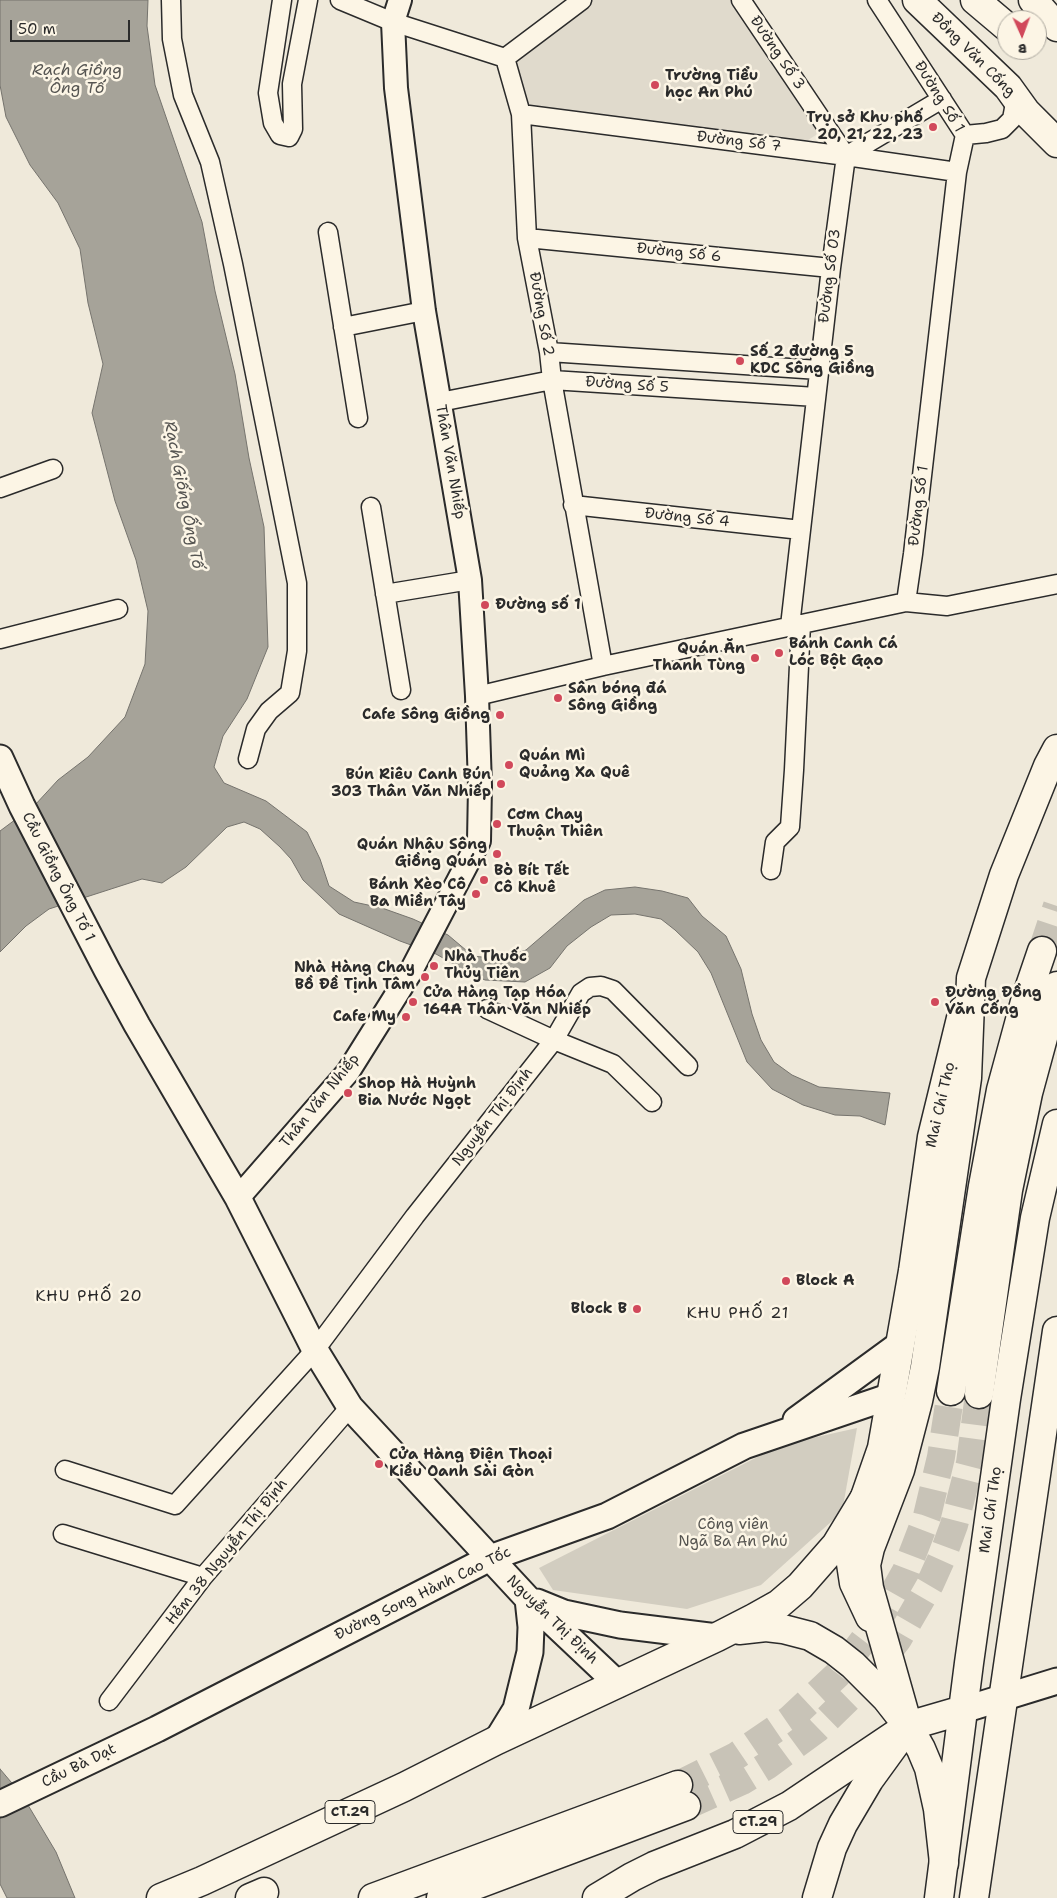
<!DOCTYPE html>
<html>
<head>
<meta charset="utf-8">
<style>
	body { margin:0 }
	#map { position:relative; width:1057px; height:1898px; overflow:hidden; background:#efe9da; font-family:"Shantell Sans",sans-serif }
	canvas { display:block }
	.north { position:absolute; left:997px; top:10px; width:50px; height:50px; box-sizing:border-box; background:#fcf5e5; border:1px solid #a8a49b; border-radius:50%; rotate:178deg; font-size:14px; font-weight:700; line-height:20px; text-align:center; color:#2b2b2b }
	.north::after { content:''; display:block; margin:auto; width:18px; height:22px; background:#d1495b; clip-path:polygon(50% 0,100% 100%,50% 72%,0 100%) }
	.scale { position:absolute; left:10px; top:20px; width:120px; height:22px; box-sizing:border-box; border:2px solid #2b2b2b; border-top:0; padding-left:6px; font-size:15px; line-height:18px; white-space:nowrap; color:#2b2b2b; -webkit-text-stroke:4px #fcf5e5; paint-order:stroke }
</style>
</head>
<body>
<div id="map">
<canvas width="1057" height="1898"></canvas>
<div class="north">B</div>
<div class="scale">50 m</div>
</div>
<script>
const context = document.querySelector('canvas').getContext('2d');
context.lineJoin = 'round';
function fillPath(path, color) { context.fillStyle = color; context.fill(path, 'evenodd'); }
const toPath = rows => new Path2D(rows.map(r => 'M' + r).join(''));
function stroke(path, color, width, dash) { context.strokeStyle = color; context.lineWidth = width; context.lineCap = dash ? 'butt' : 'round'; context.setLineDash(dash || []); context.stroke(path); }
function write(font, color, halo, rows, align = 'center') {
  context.font = font + ' "Shantell Sans",sans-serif'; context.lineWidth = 5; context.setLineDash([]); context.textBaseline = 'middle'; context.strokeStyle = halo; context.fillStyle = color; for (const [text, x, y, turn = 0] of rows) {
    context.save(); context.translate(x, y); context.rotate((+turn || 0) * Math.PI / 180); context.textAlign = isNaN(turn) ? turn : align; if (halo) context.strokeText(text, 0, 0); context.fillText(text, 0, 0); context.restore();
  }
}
fillPath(toPath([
	[592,0,731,0,818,127,816,135,808,140,798,142,534,108,526,104,514,65,519,55]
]), '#e0dacc');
fillPath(toPath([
	[857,1428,842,1512,761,1585,687,1609,553,1590,539,1568,781,1445]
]), '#d2cdc0');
const water = toPath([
	[0,0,148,0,147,26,155,85,202,222,215,291,235,374,249,458,264,527,268,647,247,699,223,736,214,767,224,783,266,801,307,832,320,859,329,886,354,902,382,908,413,919,448,935,473,956,499,959,526,950,584,900,605,890,635,887,662,891,688,898,702,916,726,936,741,969,752,1014,761,1040,774,1062,792,1075,819,1087,890,1093,885,1125,860,1116,835,1115,803,1105,772,1089,747,1062,711,973,698,952,675,930,661,919,635,914,611,915,591,927,567,946,550,968,525,982,485,980,466,971,436,954,400,941,339,914,303,880,291,859,280,847,260,829,244,822,227,827,186,867,162,883,142,879,49,909,26,926,0,952,0,831,35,805,58,780,88,757,125,717,145,664,148,611,136,560,115,501,92,413,103,364,88,303,80,249,58,203,30,165,6,117,0,85,0,0],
	[0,1769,22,1795,56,1852,75,1898,7,1898,0,1884,0,1769]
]);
fillPath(water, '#a6a399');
stroke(water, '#75736d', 1);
stroke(toPath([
	[1042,951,1057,906],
	[678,1785,736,1756,790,1719,837,1675,876,1624,906,1571,927,1516,941,1457,951,1391],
	[686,1806,742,1781,768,1765,817,1729,860,1687,898,1639,930,1584,943,1555,954,1525,970,1463,979,1394]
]), '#c8c3b7', 28, [28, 14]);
const minor = toPath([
	[171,0,172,39,183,95,210,162,233,264,297,583,297,651,290,693,269,711,256,729,248,759],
	[282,0,268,93,273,123,280,135,289,137,293,129,292,84,308,0],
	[340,0,393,22,505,58],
	[582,0,505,58,521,114,527,238,549,352,552,380,603,666],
	[741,0,846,156],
	[521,114,846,156,957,172],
	[965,135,986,133,1002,129,1012,119,1016,98],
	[328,232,358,418],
	[527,238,831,268],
	[343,327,424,311],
	[549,352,819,370],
	[440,402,552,380,816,397],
	[0,488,53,469],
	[573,505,801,530],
	[371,507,401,690],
	[385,594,470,580],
	[906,602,947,606,1057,584],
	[790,626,831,268,846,156,942,99],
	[0,639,118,609],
	[477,696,603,666,906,602,913,554,957,172,965,135,877,0],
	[771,870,775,842,790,827,794,770,801,624],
	[487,1009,554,1040,613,1064,652,1102],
	[65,1470,175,1505,315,1350,415,1216,554,1040,581,993,590,987,601,986,613,990,688,1066],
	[63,1534,203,1577],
	[109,1701,203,1577,350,1407]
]);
const tertiary = toPath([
	[238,1198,348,1072,410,973,479,841,480,786,477,696,470,580,424,311,396,88,393,22,400,0]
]);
const secondary = toPath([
	[0,758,22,806,107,970,137,1025,238,1198,315,1350,350,1407,528,1599,618,1684],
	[796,1420,900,1344],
	[537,1602,564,1613,620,1625,717,1637],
	[963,1710,1057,1681],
	[497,1740,516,1709,530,1652,531,1627,528,1599],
	[0,1804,157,1729,490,1558,607,1516,744,1446,891,1396]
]);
const primary = toPath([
	[917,0,1008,87,1026,112,1057,143],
	[975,0,1007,27],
	[1033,0,1057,27],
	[870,1617,854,1583,850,1557,851,1543,858,1517,882,1448,913,1271,932,1137,963,1010],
	[974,1898,1057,1331]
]);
const trunk = toPath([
	[908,1726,869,1588,866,1565,870,1548,900,1470,918,1401,925,1367,967,1078,971,978,1004,875,1048,766,1057,749],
	[908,1726,963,1710],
	[817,1898,832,1848,843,1824,869,1780,906,1729],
	[939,1898,969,1663,1006,1399,1035,1218,1057,1124]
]);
const motorway = toPath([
	[951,1391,983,1186,1001,1090,1026,998,1042,951],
	[979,1394,1008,1190,1028,1093,1057,986],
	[739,1630,766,1627,783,1629,810,1636,834,1650,853,1665,886,1698,908,1726,921,1749,929,1768,938,1809,944,1863],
	[161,1898,202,1881,404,1787,497,1740,717,1637,754,1618,779,1604,800,1586,836,1545,867,1494],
	[250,1898,264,1892],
	[373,1898,678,1785],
	[441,1898,686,1806],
	[597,1898,632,1877,654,1866,735,1834,789,1806,908,1726]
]);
stroke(minor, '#2b2b2b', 21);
stroke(tertiary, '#2b2b2b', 26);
stroke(secondary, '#2b2b2b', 29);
stroke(primary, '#2b2b2b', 31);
stroke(trunk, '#2b2b2b', 31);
stroke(motorway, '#2b2b2b', 31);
stroke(minor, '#fcf5e5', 18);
stroke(tertiary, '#fcf5e5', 22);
stroke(secondary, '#fcf5e5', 25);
stroke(primary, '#fcf5e5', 28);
stroke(trunk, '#fcf5e5', 28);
stroke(motorway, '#fcf5e5', 28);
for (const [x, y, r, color] of [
	[655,85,5,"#d1495b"],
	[933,127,5,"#d1495b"],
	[740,361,5,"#d1495b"],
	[485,605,5,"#d1495b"],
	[779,653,5,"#d1495b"],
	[755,658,5,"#d1495b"],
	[558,698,5,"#d1495b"],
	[500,715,5,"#d1495b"],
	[509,765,5,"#d1495b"],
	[501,784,5,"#d1495b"],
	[497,824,5,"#d1495b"],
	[497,854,5,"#d1495b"],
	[484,880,5,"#d1495b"],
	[476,894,5,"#d1495b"],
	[434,966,5,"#d1495b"],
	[425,977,5,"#d1495b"],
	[413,1002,5,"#d1495b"],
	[935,1002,5,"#d1495b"],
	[406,1017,5,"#d1495b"],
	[348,1093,5,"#d1495b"],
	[786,1281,5,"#d1495b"],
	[637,1309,5,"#d1495b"],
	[379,1464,5,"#d1495b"]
]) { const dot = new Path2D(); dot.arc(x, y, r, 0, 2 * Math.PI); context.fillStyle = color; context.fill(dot); stroke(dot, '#fcf5e5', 2); }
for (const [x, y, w] of [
	[350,1812,50],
	[758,1822,50]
]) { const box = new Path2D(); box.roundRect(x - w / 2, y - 11.5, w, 23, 4); context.fillStyle = '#fcf5e5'; context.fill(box); stroke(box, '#2b2b2b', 1); }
write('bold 14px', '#2b2b2b', null, [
	["CT.29",350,1812],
	["CT.29",758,1822]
]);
write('15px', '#2b2b2b', '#fcf5e5', [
	["Đường Số 3",777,53,56],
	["Đồng Văn Cống",973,55,45],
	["Đường Số 1",939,97,58],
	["Đường Số 7",739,142,7],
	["Đường Số 6",679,253,6],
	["Đường Số 03",830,276,-83],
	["Đường Số 2",541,314,80],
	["Đường Số 5",627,385,4],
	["Thân Văn Nhiếp",450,462,80],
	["Đường Số 1",919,506,-83],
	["Đường Số 4",687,518,6],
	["Cầu Giồng Ông Tố 1",58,877,63],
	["Thân Văn Nhiếp",320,1101,-51],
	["Mai Chí Thọ",941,1105,-77],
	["Nguyễn Thị Định",493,1117,-52],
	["Mai Chí Thọ",991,1510,-82],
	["Hẻm 38 Nguyễn Thị Định",227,1552,-51],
	["Đường Song Hành Cao Tốc",423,1594,-26],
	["Nguyễn Thị Định",552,1620,44],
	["Cầu Bà Dạt",79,1766,-26]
]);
write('bold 15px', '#2b2b2b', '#fcf5e5', [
	["Trường Tiểu",665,76],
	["học An Phú",665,93],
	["Trụ sở Khu phố",923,118,"right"],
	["20, 21, 22, 23",923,135,"right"],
	["Số 2 đường 5",750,352],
	["KDC Sông Giồng",750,369],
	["Đường số 1",495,605],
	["Bánh Canh Cá",789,644],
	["Lóc Bột Gạo",789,661],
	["Quán Ăn",745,649,"right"],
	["Thanh Tùng",745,666,"right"],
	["Sân bóng đá",568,689],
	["Sông Giồng",568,706],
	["Cafe Sông Giồng",490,715,"right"],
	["Quán Mì",519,756],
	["Quảng Xa Quê",519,773],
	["Bún Riêu Canh Bún",491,775,"right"],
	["303 Thân Văn Nhiếp",491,792,"right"],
	["Cơm Chay",507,815],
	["Thuận Thiên",507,832],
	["Quán Nhậu Sông",487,845,"right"],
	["Giồng Quán",487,862,"right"],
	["Bò Bít Tết",494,871],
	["Cô Khuê",494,888],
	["Bánh Xèo Cô",466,885,"right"],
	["Ba Miền Tây",466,902,"right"],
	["Nhà Thuốc",444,957],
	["Thủy Tiên",444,974],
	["Nhà Hàng Chay",415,968,"right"],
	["Bồ Đề Tịnh Tâm",415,985,"right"],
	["Cửa Hàng Tạp Hóa",423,993],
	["164A Thân Văn Nhiếp",423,1010],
	["Đường Đồng",945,993],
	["Văn Cống",945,1010],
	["Cafe My",396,1017,"right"],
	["Shop Hà Huỳnh",358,1084],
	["Bia Nước Ngọt",358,1101],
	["Block A",796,1281],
	["Block B",627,1309,"right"],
	["Cửa Hàng Điện Thoại",389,1455],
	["Kiều Oanh Sài Gòn",389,1472]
], 'left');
write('15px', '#555450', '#fcf5e5', [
	["Công viên",733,1525],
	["Ngã Ba An Phú",733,1542]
]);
write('italic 16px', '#565552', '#fcf5e5', [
	["Rạch Giồng",77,71],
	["Ông Tố",77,89],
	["Rạch Giống Ống Tố",183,495,79]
]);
context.letterSpacing = '1px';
write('16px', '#2b2b2b', '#fcf5e5', [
	["KHU PHỐ 20",89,1297],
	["KHU PHỐ 21",738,1314]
]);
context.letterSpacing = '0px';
</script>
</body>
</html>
